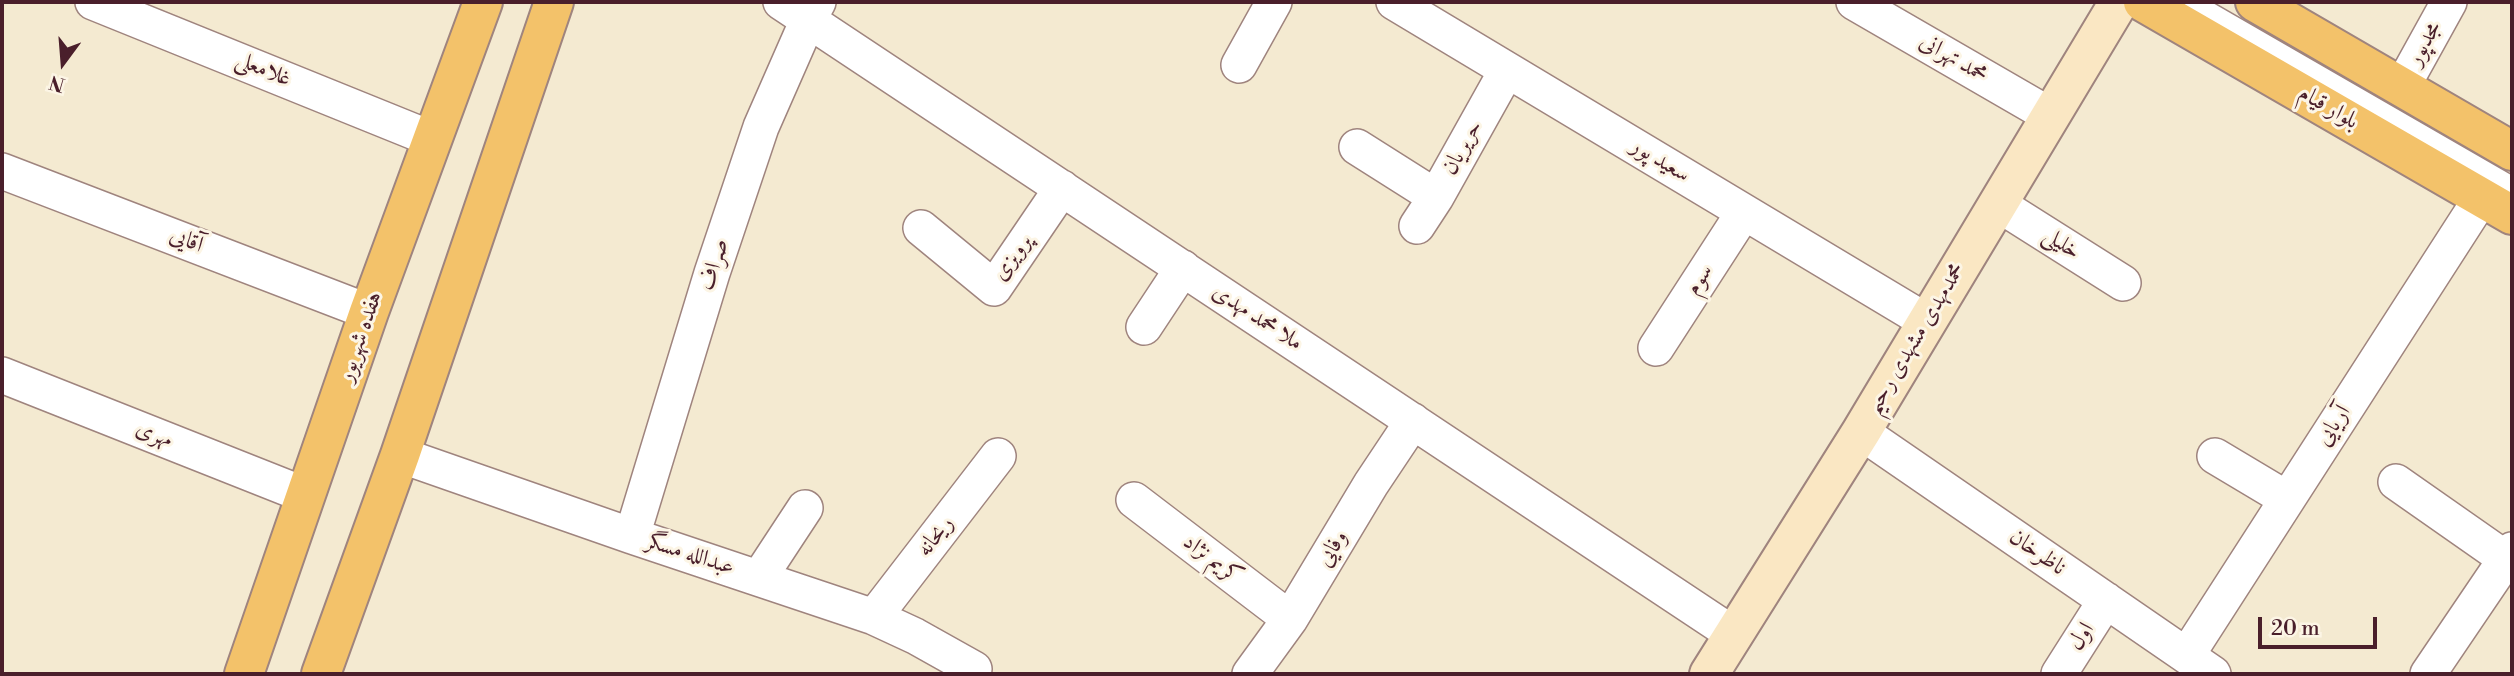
<!DOCTYPE html>
<html>
<head>
<meta charset="utf-8">
<style>
	body { margin:0 }
	#map { position:relative; width:2514px; height:676px; overflow:hidden; background:#f4ead1; font-family:"Libre Bodoni",serif }
	canvas { display:block }
	.frame { position:absolute; inset:0; border:4px solid #4a1f2b; pointer-events:none }
	.north { position:absolute; left:28px; top:28px; width:70px; height:70px; -webkit-text-stroke:5px #fcf5e5; paint-order:stroke; rotate:196deg; font-size:19px; font-weight:700; line-height:28px; text-align:center; color:#4a1f2b }
	.north::after { content:''; display:block; margin:auto; width:24px; height:32px; background:#4a1f2b; clip-path:polygon(50% 0,100% 100%,50% 72%,0 100%) }
	.scale { position:absolute; left:2258px; top:617px; width:119px; height:32px; box-sizing:border-box; border:4px solid #4a1f2b; border-top:0; padding-left:9px; font-size:21px; line-height:24px; white-space:nowrap; color:#4a1f2b; -webkit-text-stroke:5px #fcf5e5; paint-order:stroke }
</style>
</head>
<body>
<div id="map">
<canvas width="2514" height="676"></canvas>
<div class="frame"></div>
<div class="north">N</div>
<div class="scale">20 m</div>
</div>
<script>
const context = document.querySelector('canvas').getContext('2d');
context.lineJoin = 'round';
const toPath = rows => new Path2D(rows.map(r => 'M' + r).join(''));
function stroke(path, color, width, dash) { context.strokeStyle = color; context.lineWidth = width; context.lineCap = dash ? 'butt' : 'round'; context.setLineDash(dash || []); context.stroke(path); }
function write(font, color, halo, rows, align = 'center') {
  context.font = font + ' "Libre Bodoni",Amiri,serif'; context.lineWidth = 6; context.setLineDash([]); context.textBaseline = 'middle'; context.strokeStyle = halo; context.fillStyle = color; for (const [text, x, y, turn = 0] of rows) {
    context.save(); context.translate(x, y); context.rotate((+turn || 0) * Math.PI / 180); context.textAlign = isNaN(turn) ? turn : align; if (halo) context.strokeText(text, 0, 0); context.fillText(text, 0, 0); context.restore();
  }
}
const lane = toPath([
	[2193,2,2512,186]
]);
const street = toPath([
	[93,2,432,139],
	[781,2,1733,634],
	[1394,2,1926,321],
	[1854,2,2051,116],
	[1239,65,1274,2],
	[2402,87,2449,2],
	[1357,147,1436,197],
	[2,171,369,312],
	[1998,204,2123,283],
	[1417,226,1436,197,1507,70],
	[921,228,994,288,1062,188],
	[1144,327,1183,268],
	[1656,348,1744,212],
	[2,375,305,495],
	[1861,432,2213,674],
	[400,455,632,536,874,617,915,636,974,669,972,674],
	[2215,456,2287,499],
	[2396,482,2506,559],
	[1134,500,1290,619],
	[632,536,712,273,761,127,808,20,818,2],
	[759,578,805,508],
	[874,617,998,456],
	[2187,655,2482,197],
	[1250,674,1290,619,1371,484,1413,421],
	[2059,674,2106,600],
	[2428,674,2512,550]
]);
const secondary = toPath([
	[1709,674,1861,432,2119,2]
]);
const primary = toPath([
	[2143,2,2512,215],
	[2255,2,2512,151],
	[244,674,369,312,483,2],
	[321,674,400,455,554,2]
]);
stroke(lane, '#9f847e', 21);
stroke(street, '#9f847e', 38);
stroke(secondary, '#9f847e', 42);
stroke(primary, '#9f847e', 42);
stroke(lane, '#fff', 18);
stroke(street, '#fff', 35);
stroke(secondary, '#fae7c3', 38);
stroke(primary, '#f3c26a', 38);
write('23px', '#4a1f2b', '#fcf5e5', [
	["مجدپور",2425,44,-61],
	["محمد تهرانی",1953,59,30],
	["غلامعلی",263,70,22],
	["بلوار قیام",2328,108,30],
	["حریریان",1463,148,-61],
	["سعید پور",1660,161,31],
	["آقایی",186,241,21],
	["خلیلی",2061,244,32],
	["پرویزی",1013,258,-54],
	["صراف",715,265,-72],
	["سوم",1700,280,-57],
	["ملا محمد مهدی",1257,318,33],
	["هفده شهریور",361,337,-71],
	["محمدمهدی مشهدی رحیم",1916,339,-59],
	["آریایی",2334,426,-57],
	["مهری",154,435,22],
	["ریحانه",936,537,-52],
	["وفایی",1333,549,-59],
	["ناظرخان",2037,553,35],
	["عبدالله مسگر",690,555,18],
	["کریم نژاد",1212,560,37],
	["اول",2082,637,-57]
]);
</script>
</body>
</html>
